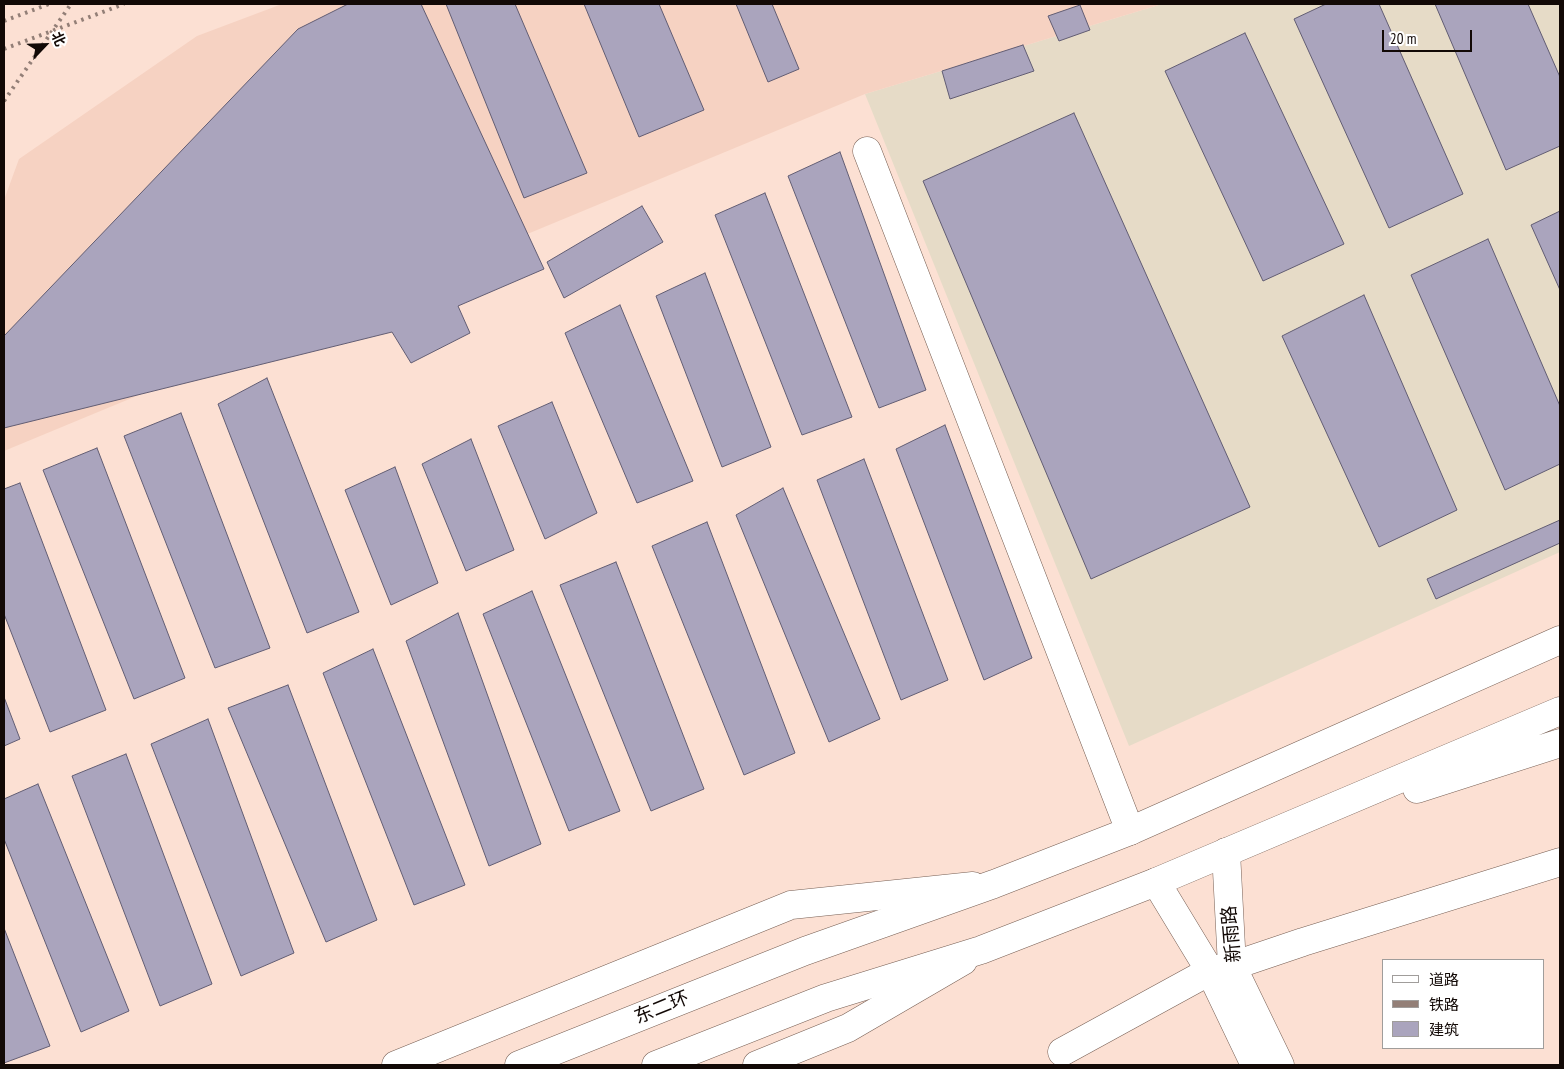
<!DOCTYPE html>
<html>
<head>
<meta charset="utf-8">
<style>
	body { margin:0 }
	#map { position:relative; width:1564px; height:1069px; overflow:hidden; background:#fce0d3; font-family:"PT Sans Narrow","Noto Sans SC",sans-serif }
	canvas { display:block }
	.frame { position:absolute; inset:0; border:5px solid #120906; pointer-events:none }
	.legend { position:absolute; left:1382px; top:959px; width:162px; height:90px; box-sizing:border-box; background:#fff; border:1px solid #a09d9b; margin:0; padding:6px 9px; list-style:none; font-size:15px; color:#120906 }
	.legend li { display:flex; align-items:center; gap:10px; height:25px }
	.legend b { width:25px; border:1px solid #a09d9b }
	.north { position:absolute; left:20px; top:20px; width:50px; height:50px; -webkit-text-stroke:4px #fff; paint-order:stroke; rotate:66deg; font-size:14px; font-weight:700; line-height:20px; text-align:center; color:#120906 }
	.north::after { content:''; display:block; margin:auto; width:18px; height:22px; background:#120906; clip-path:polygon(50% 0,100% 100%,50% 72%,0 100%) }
	.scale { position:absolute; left:1382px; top:30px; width:90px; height:22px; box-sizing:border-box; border:2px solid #120906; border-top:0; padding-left:6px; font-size:15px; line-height:18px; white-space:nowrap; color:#120906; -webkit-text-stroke:4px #fff; paint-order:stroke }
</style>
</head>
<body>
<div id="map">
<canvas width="1564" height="1069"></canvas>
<div class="frame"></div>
<ul class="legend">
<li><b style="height:6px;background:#fff"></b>道路</li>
<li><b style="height:6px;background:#937f77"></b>铁路</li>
<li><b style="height:14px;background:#aaa4bd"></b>建筑</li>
</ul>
<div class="north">北</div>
<div class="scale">20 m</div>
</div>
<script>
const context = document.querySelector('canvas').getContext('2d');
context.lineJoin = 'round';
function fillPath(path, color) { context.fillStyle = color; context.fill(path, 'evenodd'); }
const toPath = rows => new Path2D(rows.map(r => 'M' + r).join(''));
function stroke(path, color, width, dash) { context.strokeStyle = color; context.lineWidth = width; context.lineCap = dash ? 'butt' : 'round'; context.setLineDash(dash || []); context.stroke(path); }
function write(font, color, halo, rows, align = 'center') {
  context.font = font + ' "PT Sans Narrow","Noto Sans SC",sans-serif'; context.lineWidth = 5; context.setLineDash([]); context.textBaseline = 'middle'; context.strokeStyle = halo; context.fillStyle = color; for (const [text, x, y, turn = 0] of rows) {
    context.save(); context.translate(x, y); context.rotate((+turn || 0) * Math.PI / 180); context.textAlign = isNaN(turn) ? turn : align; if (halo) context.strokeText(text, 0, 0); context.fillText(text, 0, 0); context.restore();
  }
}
fillPath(toPath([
	[1162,4,1560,4,1560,552,1129,746,865,94]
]), '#e6dbc7');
fillPath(toPath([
	[282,4,1162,4,865,94,4,451,4,200,19,159,197,36]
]), '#f6d2c2');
const building = toPath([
	[348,4,421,4,544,269,458,306,470,333,411,363,392,332,4,428,4,336,298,29,348,4],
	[446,4,515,4,587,173,524,198,446,4],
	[584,4,659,4,704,110,639,137,584,4],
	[736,4,772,4,799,69,768,82,736,4],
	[1326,4,1379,4,1463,194,1389,228,1294,19,1326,4],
	[1435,4,1528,4,1560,77,1560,146,1506,170,1435,4],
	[1080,5,1090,30,1059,41,1048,16,1080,5],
	[1245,33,1344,244,1263,281,1165,71,1245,33],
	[1023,45,1034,71,950,99,942,71,1023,45],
	[1074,113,1250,507,1091,579,923,181,1074,113],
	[840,152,926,390,879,408,788,176,840,152],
	[765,193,852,417,802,435,715,215,765,193],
	[642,206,663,242,564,298,547,262,642,206],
	[1560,211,1560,290,1531,225,1560,211],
	[1488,239,1560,406,1560,464,1505,490,1411,275,1488,239],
	[705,273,771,447,722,467,656,296,705,273],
	[1364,295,1457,510,1379,547,1282,336,1364,295],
	[620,305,693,481,637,503,565,333,620,305],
	[267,378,359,612,307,633,218,404,267,378],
	[552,402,597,513,545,539,498,426,552,402],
	[181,413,270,648,215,668,124,436,181,413],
	[945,425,1032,658,984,680,896,449,945,425],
	[471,439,514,550,466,571,422,464,471,439],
	[97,448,185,678,134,699,43,470,97,448],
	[864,459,948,680,901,700,817,480,864,459],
	[395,467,438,583,391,605,345,490,395,467],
	[20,483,106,710,50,732,4,614,4,489,20,483],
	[783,488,880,719,829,742,736,515,783,488],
	[1560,520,1560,543,1436,599,1427,579,1560,520],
	[707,522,795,753,744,775,652,546,707,522],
	[616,562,704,789,651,811,560,585,616,562],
	[532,591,620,811,569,831,483,614,532,591],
	[458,613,541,844,489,866,406,641,458,613],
	[373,649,465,885,414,905,323,673,373,649],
	[288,685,377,920,326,942,228,708,288,685],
	[4,697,20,739,4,746,4,697],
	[208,719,294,953,241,976,151,744,208,719],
	[126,754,212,984,160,1006,72,776,126,754],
	[38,784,129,1011,81,1032,4,839,4,799,38,784],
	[4,928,50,1046,4,1063,4,928]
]);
fillPath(building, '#aaa4bd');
stroke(building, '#625d73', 1);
const minor = toPath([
	[867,151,1130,831],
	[1062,1052,1210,971,1232,966,1303,942,1560,862]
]);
const tertiary = toPath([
	[1226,852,1232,966,1280,1065],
	[1156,882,1210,971,1255,1065],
	[396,1065,791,905,973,886],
	[757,1065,848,1028,963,961]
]);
const trunk = toPath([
	[1417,789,1560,743],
	[519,1065,805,951,994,884,1130,831,1560,640],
	[656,1065,826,998,981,950,1156,882,1560,711]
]);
stroke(minor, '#775f54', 29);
stroke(tertiary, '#775f54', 29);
stroke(trunk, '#775f54', 29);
stroke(minor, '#fff', 28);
stroke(tertiary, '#fff', 28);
stroke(trunk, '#fff', 28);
stroke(toPath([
	[4,21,49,4],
	[4,49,124,4],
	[4,101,71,4]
]), '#937f77', 4, [2.5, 5]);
write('19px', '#120906', '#fff', [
	["新雨路",1232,934,-95],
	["东二环",662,1008,-22]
]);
</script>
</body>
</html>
